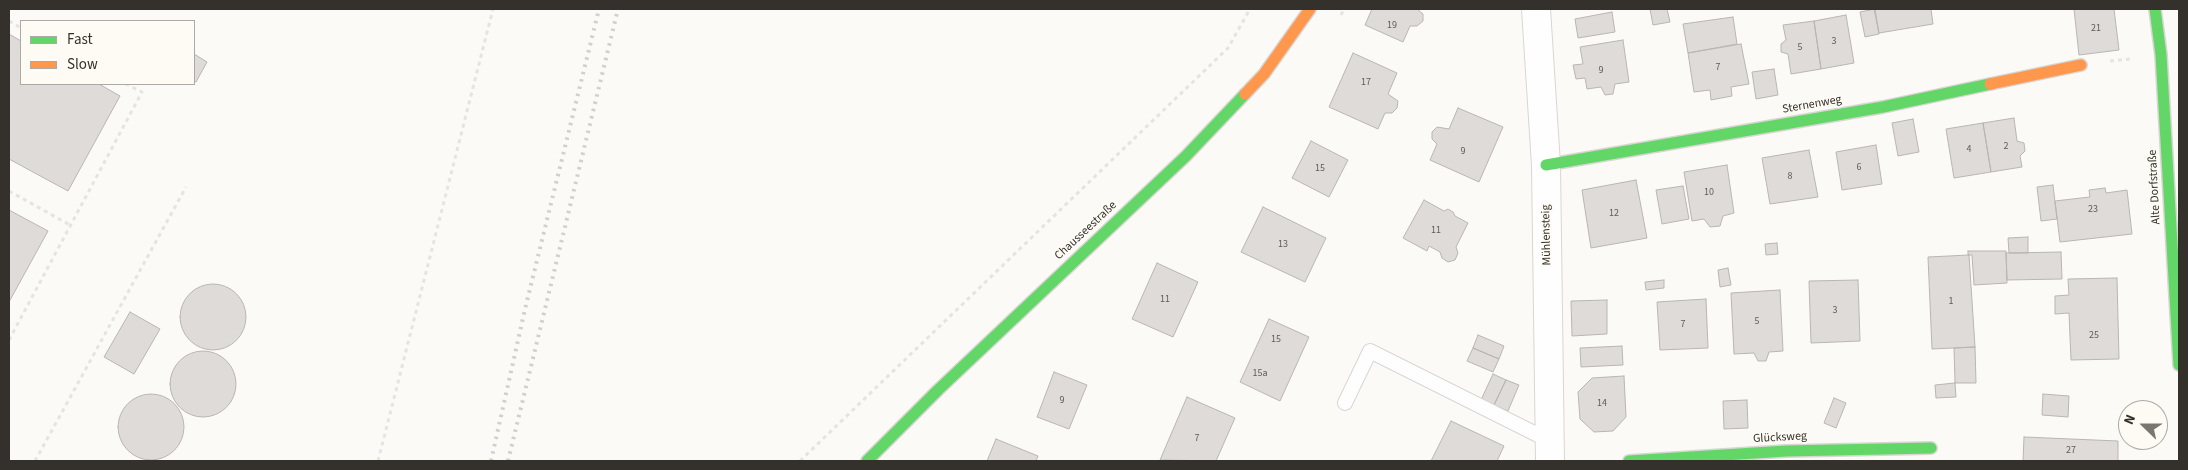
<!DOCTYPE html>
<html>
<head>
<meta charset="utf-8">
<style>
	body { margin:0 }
	#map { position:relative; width:2188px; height:470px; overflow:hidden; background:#fcfaf7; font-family:"Source Sans 3",sans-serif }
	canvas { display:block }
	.frame { position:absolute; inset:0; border:10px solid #34312c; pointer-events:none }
	.legend { position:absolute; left:20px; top:20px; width:175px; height:65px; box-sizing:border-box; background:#fefbf5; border:1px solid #adaaa5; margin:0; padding:6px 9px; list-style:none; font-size:15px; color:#34312c }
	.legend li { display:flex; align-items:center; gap:10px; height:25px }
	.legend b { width:25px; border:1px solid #adaaa5 }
	.north { position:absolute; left:2118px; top:400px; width:50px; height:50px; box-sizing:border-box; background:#fefbf5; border:1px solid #adaaa5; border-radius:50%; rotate:292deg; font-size:14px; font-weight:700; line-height:20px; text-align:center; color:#34312c }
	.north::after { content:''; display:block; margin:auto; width:18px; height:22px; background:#7a7773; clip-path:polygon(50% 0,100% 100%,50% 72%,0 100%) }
</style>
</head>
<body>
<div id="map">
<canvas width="2188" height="470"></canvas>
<div class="frame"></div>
<ul class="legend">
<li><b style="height:6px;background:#63d668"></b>Fast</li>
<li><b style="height:6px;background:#ff974d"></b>Slow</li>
</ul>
<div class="north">N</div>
</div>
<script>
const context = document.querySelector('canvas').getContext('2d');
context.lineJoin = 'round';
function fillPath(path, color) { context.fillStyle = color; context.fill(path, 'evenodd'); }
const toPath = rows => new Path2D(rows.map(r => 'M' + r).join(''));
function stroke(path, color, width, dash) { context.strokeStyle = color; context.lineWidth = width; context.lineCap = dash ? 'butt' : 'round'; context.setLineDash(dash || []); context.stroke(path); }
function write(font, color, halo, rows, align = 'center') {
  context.font = font + ' "Source Sans 3",sans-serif'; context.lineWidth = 4; context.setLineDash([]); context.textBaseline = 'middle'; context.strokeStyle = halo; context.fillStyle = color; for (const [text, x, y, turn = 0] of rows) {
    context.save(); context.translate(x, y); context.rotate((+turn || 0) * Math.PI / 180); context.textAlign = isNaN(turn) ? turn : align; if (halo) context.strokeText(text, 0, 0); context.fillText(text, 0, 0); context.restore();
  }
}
const building = toPath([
	[1372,9,1417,9,1423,14,1423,21,1417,26,1410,26,1403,42,1365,25,1372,9],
	[1650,9,1667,9,1670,22,1653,25,1650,9],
	[1874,9,1931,9,1933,24,1879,33,1874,9],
	[1875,9,1879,34,1865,37,1860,12,1875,9],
	[2074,9,2114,9,2119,50,2079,55,2074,9],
	[1612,12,1615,32,1578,38,1575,19,1612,12],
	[1846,15,1854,63,1821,69,1814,21,1846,15],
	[1733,17,1737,44,1688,53,1683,24,1733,17],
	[1814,21,1821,69,1791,74,1788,54,1781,52,1781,44,1786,40,1783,25,1814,21],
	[9,34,21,41,21,84,99,84,120,96,68,191,9,159,9,34],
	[1623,40,1629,82,1615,84,1613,94,1605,95,1601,87,1587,89,1585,78,1576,79,1573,65,1583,64,1580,47,1623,40],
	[1741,44,1749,84,1731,87,1732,96,1711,100,1710,90,1694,92,1688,53,1741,44],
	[1353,53,1397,73,1388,94,1398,101,1397,108,1392,113,1385,113,1378,129,1329,107,1353,53],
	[194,54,207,62,196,82,194,81,194,54],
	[1774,69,1778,95,1756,99,1752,72,1774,69],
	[1458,108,1503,127,1479,182,1430,160,1437,144,1432,139,1432,132,1437,127,1449,129,1458,108],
	[2014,118,2017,141,2024,143,2025,151,2020,156,2022,167,1991,172,1983,123,2014,118],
	[1913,119,1919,152,1898,156,1892,123,1913,119],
	[1983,123,1991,172,1954,178,1946,129,1983,123],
	[1311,141,1348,160,1329,197,1292,178,1311,141],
	[1876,145,1882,184,1842,190,1836,152,1876,145],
	[1809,150,1818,197,1770,204,1762,158,1809,150],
	[1727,165,1734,213,1723,216,1720,226,1710,227,1704,219,1692,221,1684,172,1727,165],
	[1636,180,1647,238,1591,248,1582,190,1636,180],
	[2053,185,2057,219,2041,221,2037,187,2053,185],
	[1683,186,1689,219,1662,224,1656,190,1683,186],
	[2105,188,2106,193,2127,190,2132,234,2060,242,2055,201,2090,197,2089,190,2105,188],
	[1424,200,1444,211,1448,209,1453,212,1455,216,1468,223,1456,247,1458,253,1455,260,1448,262,1442,258,1440,252,1429,246,1427,251,1403,238,1424,200],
	[1263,207,1326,238,1305,282,1241,252,1263,207],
	[9,210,48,231,9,302,9,210],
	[2028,237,2028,253,2009,253,2008,238,2028,237],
	[1777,243,1778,254,1766,255,1765,244,1777,243],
	[1968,251,2006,251,2007,283,1974,285,1972,255,1968,255,1968,251],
	[2061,252,2062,279,2007,280,2006,253,2061,252],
	[1969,255,1975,347,1932,349,1928,257,1969,255],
	[1157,263,1198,282,1173,337,1132,319,1157,263],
	[1728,268,1731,285,1720,287,1718,270,1728,268],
	[2117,278,2119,359,2071,360,2069,313,2055,314,2055,296,2069,295,2068,279,2117,278],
	[1664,280,1664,288,1646,290,1645,282,1664,280],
	[1858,280,1860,341,1811,343,1809,281,1858,280],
	'180 317a33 33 0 1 1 66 0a33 33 0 1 1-66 0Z',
	[1780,290,1783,351,1769,352,1766,361,1758,361,1754,353,1734,354,1731,293,1780,290],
	[1706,299,1708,348,1660,350,1657,302,1706,299],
	[1607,300,1607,334,1572,336,1571,301,1607,300],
	[130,312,160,329,134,374,104,357,130,312],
	[1269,319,1309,337,1280,401,1240,382,1269,319],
	[1478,335,1504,346,1499,359,1473,348,1478,335],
	[1622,346,1623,365,1581,367,1580,348,1622,346],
	[1975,347,1976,383,1955,383,1954,348,1975,347],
	[1473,348,1499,359,1493,372,1467,361,1473,348],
	'170 384a33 33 0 1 1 66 0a33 33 0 1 1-66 0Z',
	[1054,372,1087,385,1069,429,1037,417,1054,372],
	[1493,374,1506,380,1494,405,1481,400,1493,374],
	[1624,376,1626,417,1613,431,1594,432,1580,419,1578,392,1592,378,1624,376],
	[1506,380,1519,385,1508,411,1494,405,1506,380],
	[1955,383,1956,397,1936,398,1935,385,1955,383],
	[2043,394,2069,396,2068,417,2042,415,2043,394],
	'118 427a33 33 0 1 1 66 0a33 33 0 1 1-66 0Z',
	[1187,397,1235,418,1216,461,1160,460,1187,397],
	[1834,398,1846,403,1836,428,1824,423,1834,398],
	[1747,400,1748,428,1724,429,1723,401,1747,400],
	[1451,421,1504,446,1497,461,1431,461,1451,421],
	[2024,437,2118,441,2118,461,2023,461,2024,437],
	[996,439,1038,456,1036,461,987,461,996,439]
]);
fillPath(building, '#dfdbd8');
stroke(building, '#b9b5b3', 1);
const lane = toPath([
	[1345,403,1370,351,1550,441]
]);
const street = toPath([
	[1536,9,1546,165,1550,461]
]);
const fast = toPath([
	[2155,9,2161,55,2179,365],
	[1546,165,1883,107,1990,84],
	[867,461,938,390,1186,156,1245,94],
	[1629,461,1786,451,1931,448]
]);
const slow = toPath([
	[1990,84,2081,65],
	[1245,94,1264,74,1310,9]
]);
stroke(lane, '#d8d6d2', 16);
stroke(street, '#d8d6d2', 30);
stroke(fast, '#d8d6d2', 14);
stroke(slow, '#d8d6d2', 14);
stroke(toPath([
	[1341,15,1344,9],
	[9,21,21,28],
	[2110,61,2131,59],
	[9,191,70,225],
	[9,340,142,92,126,84],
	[35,461,186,187],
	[378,461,493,9],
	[800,461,1228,48,1250,9]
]), '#e4e4e3', 3, [4, 4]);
stroke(lane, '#fffefe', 14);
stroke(street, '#fffefe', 28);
stroke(fast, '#63d668', 11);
stroke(slow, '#ff974d', 11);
stroke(toPath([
	[491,461,525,309,599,9],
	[508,461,618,9]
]), '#d1d0cf', 4, [2.5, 5]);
write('10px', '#5f5c57', null, [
	["19",1392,26],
	["21",2096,29],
	["3",1834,42],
	["5",1800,48],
	["7",1718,68],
	["9",1601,71],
	["17",1366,83],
	["2",2006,147],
	["4",1969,150],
	["9",1463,152],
	["6",1859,168],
	["15",1320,169],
	["8",1790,177],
	["10",1709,193],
	["23",2093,210],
	["12",1614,214],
	["11",1436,231],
	["13",1283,245],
	["11",1165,300],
	["1",1951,302],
	["3",1835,311],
	["5",1757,322],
	["7",1683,325],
	["25",2094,336],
	["15",1276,340],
	["15a",1260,374],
	["9",1062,401],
	["14",1602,404],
	["7",1197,439],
	["27",2071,451]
]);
write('12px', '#34312c', '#fefbf5', [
	["Sternenweg",1812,105,-10],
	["Alte Dorfstraße",2155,187,-93],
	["Chausseestraße",1086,231,-43],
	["Mühlensteig",1547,235,-91],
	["Glücksweg",1780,438,-3]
]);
</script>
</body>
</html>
